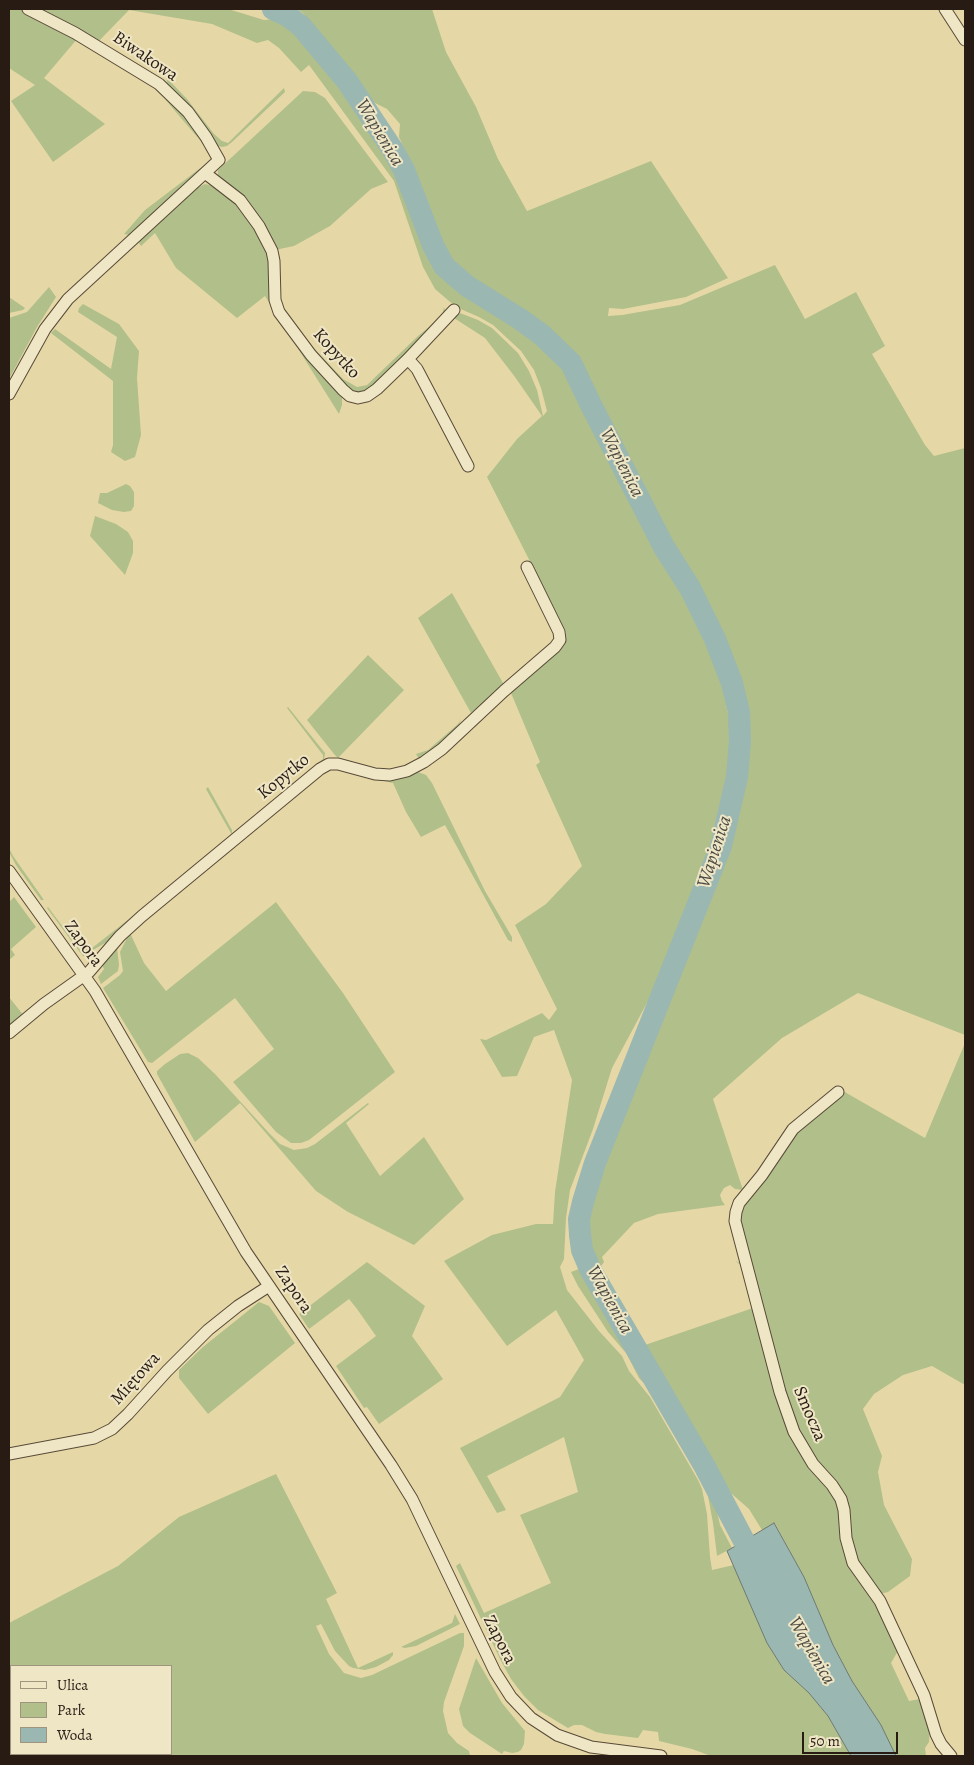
<!DOCTYPE html>
<html>
<head>
<meta charset="utf-8">
<style>
	body { margin:0 }
	#map { position:relative; width:974px; height:1765px; overflow:hidden; background:#e6d8a6; font-family:Alegreya,serif }
	canvas { display:block }
	.frame { position:absolute; inset:0; border:10px solid #281b14; pointer-events:none }
	.legend { position:absolute; left:10px; top:1665px; width:162px; height:90px; box-sizing:border-box; background:#efe6c5; border:1px solid #9f957e; margin:0; padding:6px 9px; list-style:none; font-size:15px; color:#281b14 }
	.legend li { display:flex; align-items:center; gap:10px; height:25px }
	.legend b { width:25px; border:1px solid #9f957e }
	.scale { position:absolute; left:802px; top:1732px; width:96px; height:22px; box-sizing:border-box; border:2px solid #281b14; border-top:0; padding-left:6px; font-size:15px; line-height:18px; white-space:nowrap; color:#281b14; -webkit-text-stroke:4px #efe6c5; paint-order:stroke }
</style>
</head>
<body>
<div id="map">
<canvas width="974" height="1765"></canvas>
<div class="frame"></div>
<ul class="legend">
<li><b style="height:6px;background:#efe6c5"></b>Ulica</li>
<li><b style="height:14px;background:#b1bf8a"></b>Park</li>
<li><b style="height:14px;background:#9ab7b2"></b>Woda</li>
</ul>
<div class="scale">50 m</div>
</div>
<script>
const context = document.querySelector('canvas').getContext('2d');
context.lineJoin = 'round';
function fillPath(path, color) { context.fillStyle = color; context.fill(path, 'evenodd'); }
const toPath = rows => new Path2D(rows.map(r => 'M' + r).join(''));
function stroke(path, color, width, dash) { context.strokeStyle = color; context.lineWidth = width; context.lineCap = dash ? 'butt' : 'round'; context.setLineDash(dash || []); context.stroke(path); }
function write(font, color, halo, rows, align = 'center') {
  context.font = font + ' Alegreya,serif'; context.lineWidth = 4; context.setLineDash([]); context.textBaseline = 'middle'; context.strokeStyle = halo; context.fillStyle = color; for (const [text, x, y, turn = 0] of rows) {
    context.save(); context.translate(x, y); context.rotate((+turn || 0) * Math.PI / 180); context.textAlign = isNaN(turn) ? turn : align; if (halo) context.strokeText(text, 0, 0); context.fillText(text, 0, 0); context.restore();
  }
}
fillPath(toPath([
	[9,9,20,9,78,38,44,78,105,124,53,162,11,101,35,85,9,68],
	[36,9,228,9,264,20,276,19,290,27,305,41,342,87,359,111,364,125,383,150,399,174,427,249,444,276,454,285,518,324,559,359,570,374,583,405,611,457,652,540,676,583,707,646,722,683,731,728,727,775,711,842,663,973,612,1068,593,1129,570,1190,566,1218,564,1259,560,1267,567,1290,599,1331,622,1356,629,1371,650,1397,698,1480,702,1489,707,1514,710,1557,712,1570,734,1565,767,1643,784,1670,809,1693,828,1716,851,1756,711,1756,692,1749,659,1741,658,1732,643,1730,638,1738,605,1734,596,1732,582,1725,574,1725,568,1728,538,1710,524,1696,511,1679,500,1659,456,1566,460,1563,484,1613,551,1583,520,1515,578,1492,564,1437,487,1476,506,1510,497,1513,460,1448,560,1397,584,1360,556,1310,507,1346,444,1261,492,1235,536,1224,553,1224,555,1192,572,1080,554,1030,534,1037,517,1076,502,1077,480,1039,486,1040,542,1013,549,1020,557,1009,515,925,546,904,582,866,536,765,540,762,511,693,559,650,563,644,566,636,565,630,487,477,517,439,542,416,515,377,485,338,454,318,460,313,478,320,492,328,518,353,529,371,537,390,543,416,547,411,541,388,534,370,521,351,493,325,479,317,456,307,435,289,423,267,394,181,309,65,301,72,279,48,268,40,257,43,212,24,129,10,98,42],
	[297,9,432,9,446,52,476,107,498,159,527,211,651,161,728,278,686,297,623,309,609,308,608,316,622,315,680,305,775,265,805,319,856,292,885,346,872,354,925,445,934,456,965,448,965,1035,858,993,782,1038,713,1099,743,1190,735,1189,730,1185,724,1188,720,1195,722,1201,725,1205,658,1214,634,1223,602,1257,604,1262,601,1266,645,1345,753,1308,741,1265,735,1261,743,1264,777,1394,791,1434,811,1468,829,1486,838,1501,842,1519,842,1533,849,1564,868,1591,898,1651,891,1663,909,1701,920,1699,930,1725,929,1742,925,1748,926,1756,896,1756,881,1725,852,1681,833,1645,804,1577,775,1524,762,1530,749,1509,724,1487,592,1263,593,1258,585,1237,585,1221,588,1205,607,1147,633,1077,701,919,726,853,742,778,746,741,745,712,738,680,722,637,698,585,669,543,598,402,582,367,572,352,547,330,525,313,466,276,454,266,446,255,439,243,421,185,399,137,400,124,387,109,371,101,358,82,303,13],
	[166,77,187,99,214,134,222,141,228,143,284,88,285,92,232,142,227,146,222,147,218,146,168,87],
	[160,89,182,111,208,148,206,150,204,145,158,91],
	[303,91,315,92,325,98,388,182,371,189,330,226,294,246,275,250,220,179,218,175,218,170],
	[203,166,204,168,129,235,124,234,145,210],
	[205,184,217,187,238,203,266,247,272,272,270,300,342,394,342,405,339,414,265,296,237,318,176,268,155,233,141,246,139,243,141,239,195,189],
	[49,287,56,297,37,327,9,379,10,332,9,318,27,312],
	[9,297,25,308,23,310,9,313],
	[83,304,119,324,139,351,137,378,141,435,135,457,125,461,111,452,113,445,113,381,51,333,55,329,111,369,117,337,78,312,79,308],
	[444,307,446,313,371,390,359,393,353,391,344,386,296,329,343,379,357,387,367,385,418,336,442,316],
	[126,484,130,486,134,492,134,506,131,511,124,512,112,510,98,503,100,493,107,493],
	[95,516,116,524,128,532,133,541,133,553,125,575,90,536],
	[452,593,503,683,503,686,488,700,471,713,418,618],
	[368,655,404,690,338,758,334,754,307,720],
	[288,707,325,753,324,761,311,771,309,770,323,759,323,755,287,708],
	[461,719,457,730,420,761,416,754,428,750,458,724],
	[418,772,426,775,432,783,485,891,512,937,512,942,508,940,445,825,421,837,406,812,393,783,374,779],
	[208,787,232,830,232,835,206,789],
	[9,848,13,856,44,900,41,900,16,865,9,852],
	[161,894,107,942,93,950,94,954,88,958,83,956,79,951,47,908,48,907,80,950,92,948],
	[14,897,36,927,11,949,15,955,9,960,9,902],
	[276,902,343,993,395,1072,309,1140,301,1143,291,1143,276,1132,233,1082,274,1049,235,998,152,1063,148,1062,103,988,120,975,123,971,120,952,129,934,130,933,144,963,166,991],
	[117,947,119,965,118,971,101,984,98,977,104,969,102,965],
	[9,997,24,1016,9,1029],
	[965,1043,965,1385,932,1366,903,1375,874,1394,863,1409,882,1456,878,1472,884,1505,912,1559,910,1576,888,1592,880,1594,851,1552,844,1499,808,1451,783,1392,752,1274,741,1221,742,1209,748,1197,787,1141,843,1091,925,1138],
	[188,1053,198,1058,215,1074,269,1133,280,1144,294,1150,307,1148,315,1144,368,1103,369,1104,346,1123,380,1176,424,1137,464,1199,414,1245,348,1212,316,1191,240,1103,195,1142,157,1074,157,1071,165,1064,180,1054],
	[367,1262,425,1306,412,1336,443,1379,379,1424,367,1407,364,1408,336,1366,376,1336,357,1309,349,1299,309,1329,299,1314],
	[584,1267,629,1348,653,1393,639,1378,626,1353,608,1332,578,1286,571,1272],
	[259,1302,269,1306,295,1343,208,1414,179,1378,179,1370,203,1347],
	[276,1474,337,1593,326,1599,358,1668,393,1652,393,1655,389,1660,376,1667,365,1670,353,1668,349,1666,335,1651,321,1624,316,1626,329,1654,344,1673,361,1678,372,1675,460,1633,464,1633,464,1646,444,1702,443,1711,448,1733,457,1743,469,1751,470,1756,13,1756,13,1754,171,1754,171,1666,11,1666,11,1749,9,1738,9,1623,118,1566,179,1517],
	[707,1484,714,1498,720,1525,732,1548,717,1556,713,1523,706,1485],
	[455,1614,460,1624,416,1646,405,1648,401,1647,452,1623],
	[476,1658,502,1703,525,1731,524,1744,521,1750,518,1752,512,1753,504,1751,502,1754,470,1733,463,1726,459,1709]
]), '#b1bf8a');
const water = toPath([
	[774,1523,804,1577,833,1645,852,1681,881,1725,896,1756,851,1756,828,1716,809,1693,784,1670,767,1643,727,1551,774,1523]
]);
fillPath(water, '#9ab7b2');
stroke(water, '#6c7973', 1);
stroke(toPath([
	[273,9,288,16,301,26,347,81,393,150,404,170,433,245,444,266,467,286,520,319,542,335,571,363,591,405,664,547,690,588,715,639,732,683,739,712,740,741,737,777,721,846,595,1163,583,1202,579,1219,580,1235,582,1250,590,1269,705,1467,744,1541,760,1565]
]), '#9ab7b2', 22);
const street = toPath([
	[945,9,965,40],
	[205,173,240,200,259,226,272,251,274,261,275,300,279,312,311,355,343,390,350,396,358,398,367,396,377,389,408,359,417,369,468,466],
	[408,359,454,310],
	[9,394,45,329,68,299,219,160,206,137,188,112,159,84,75,33,28,9],
	[9,871,95,991,246,1252,391,1465,412,1499,495,1672,511,1697,531,1718,557,1735,591,1747,661,1756],
	[9,1033,44,1004,89,972,120,936,142,916,320,769,329,764,338,764,375,774,390,775,407,771,424,762,442,749,504,691,555,647,560,640,559,632,527,567],
	[838,1092,793,1129,762,1175,739,1203,736,1212,735,1221,780,1392,794,1432,813,1464,832,1485,841,1499,844,1510,846,1538,853,1563,880,1601,924,1695,936,1734,941,1744,951,1756],
	[9,1454,94,1438,112,1429,128,1414,167,1371,208,1330,238,1306,269,1286],
	[9,1751,10,1756]
]);
stroke(street, '#584a38', 13);
stroke(street, '#efe6c5', 11);
write('18px', '#281b14', '#efe6c5', [
	["Biwakowa",145,57,34],
	["Kopytko",336,354,48],
	["Kopytko",284,777,-39],
	["Zapora",83,944,54],
	["Zapora",293,1290,56],
	["Miętowa",136,1379,-48],
	["Smocza",809,1414,67],
	["Zapora",499,1640,63]
]);
write('italic 19px', '#4a4a43', '#efe6c5', [
	["Wapienica",379,133,59],
	["Wapienica",621,463,63],
	["Wapienica",715,852,-72],
	["Wapienica",609,1300,61],
	["Wapienica",811,1651,60]
]);
</script>
</body>
</html>
